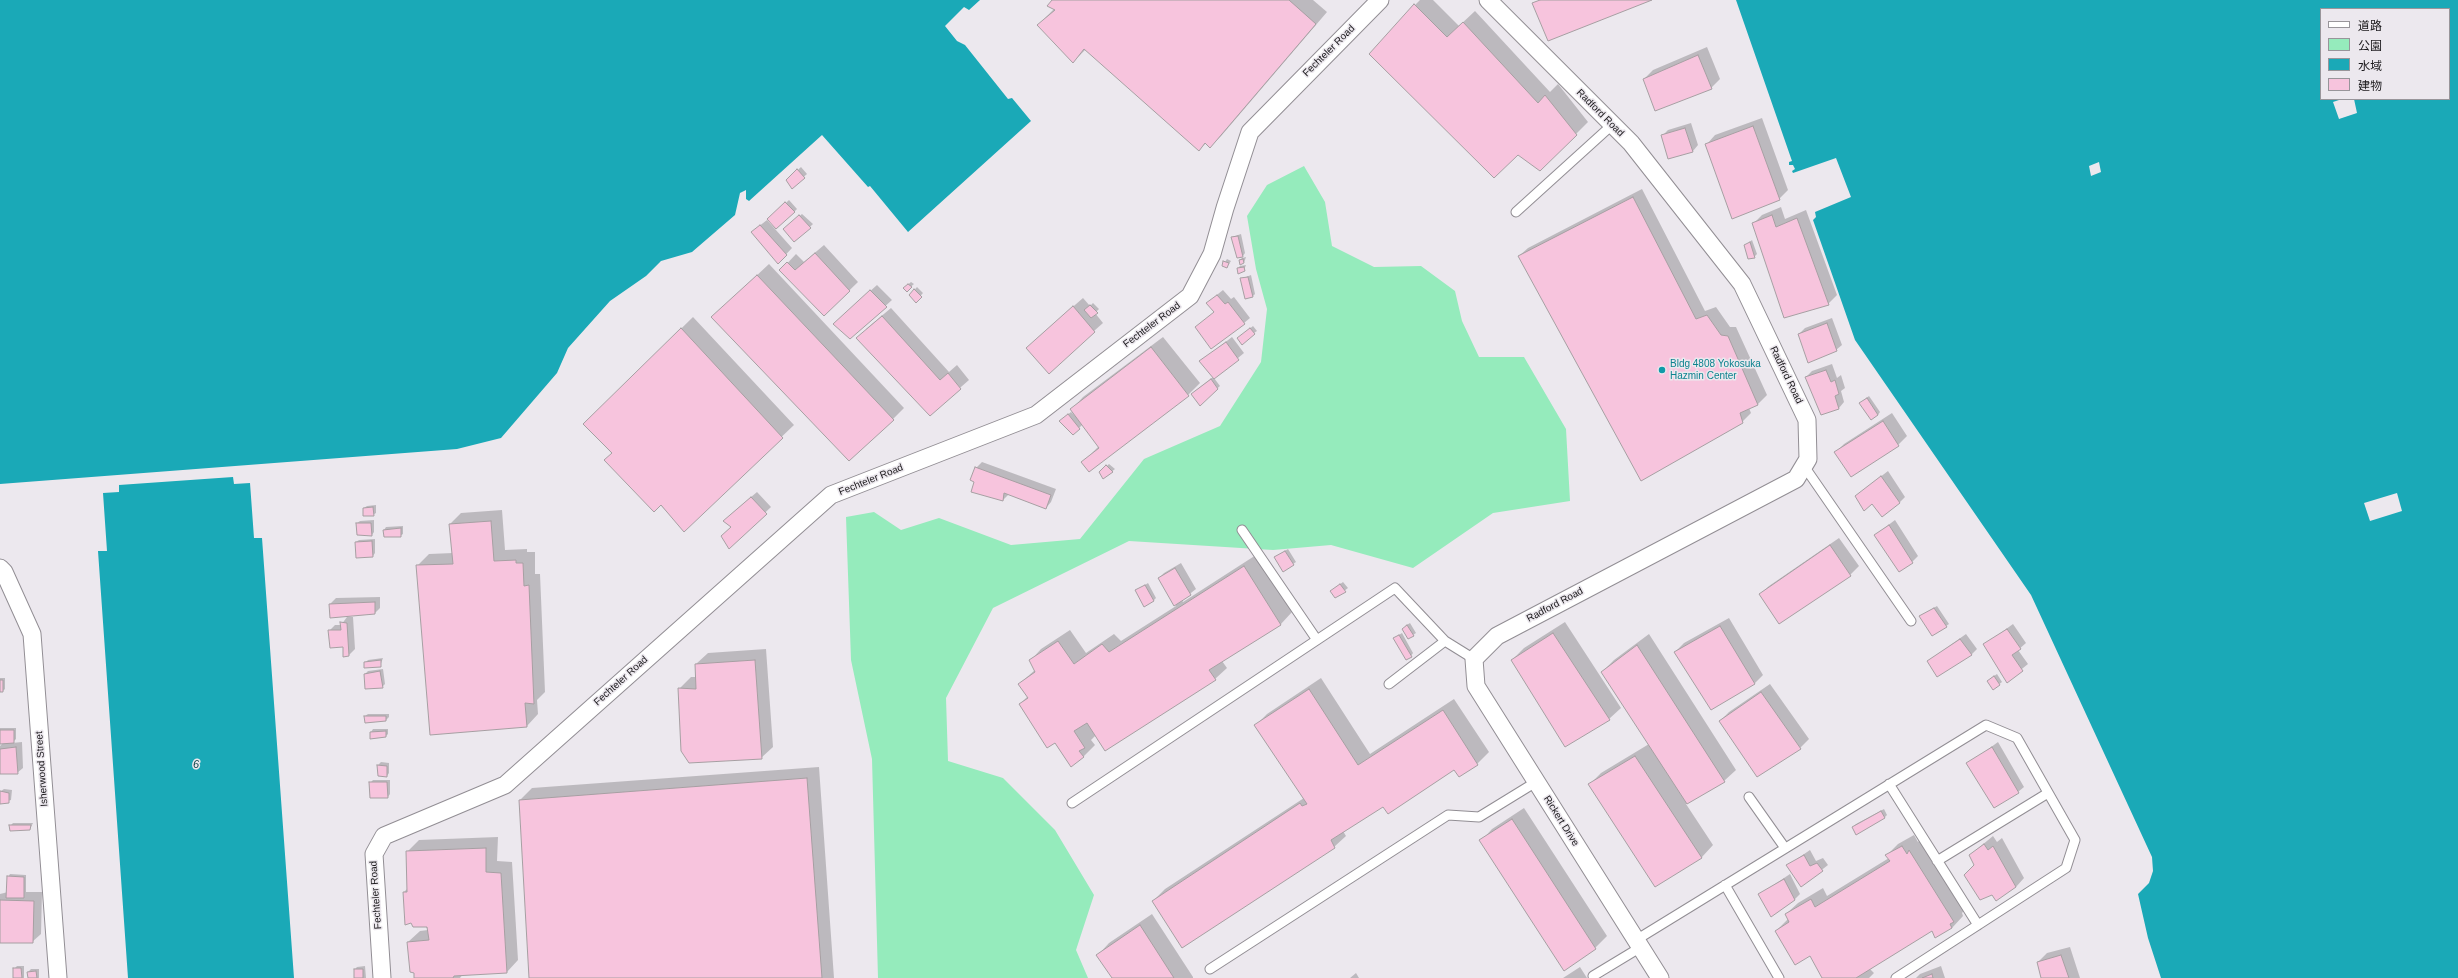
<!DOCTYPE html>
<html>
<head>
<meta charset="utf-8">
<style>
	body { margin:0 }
	#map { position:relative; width:2458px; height:978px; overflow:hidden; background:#ece8ee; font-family:Arial,"Noto Sans JP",sans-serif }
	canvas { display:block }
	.legend { position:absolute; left:2320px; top:8px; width:130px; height:92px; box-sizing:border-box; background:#ece8ee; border:1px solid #98959a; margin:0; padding:5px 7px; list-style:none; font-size:12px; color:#1a181b }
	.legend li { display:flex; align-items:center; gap:8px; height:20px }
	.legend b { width:20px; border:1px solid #98959a }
</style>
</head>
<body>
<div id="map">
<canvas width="2458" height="978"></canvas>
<ul class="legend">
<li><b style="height:5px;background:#fff"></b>道路</li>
<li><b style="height:11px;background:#95ebbc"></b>公園</li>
<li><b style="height:11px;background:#1aa9b7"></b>水域</li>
<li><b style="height:11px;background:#f7c4dd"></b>建物</li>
</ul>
</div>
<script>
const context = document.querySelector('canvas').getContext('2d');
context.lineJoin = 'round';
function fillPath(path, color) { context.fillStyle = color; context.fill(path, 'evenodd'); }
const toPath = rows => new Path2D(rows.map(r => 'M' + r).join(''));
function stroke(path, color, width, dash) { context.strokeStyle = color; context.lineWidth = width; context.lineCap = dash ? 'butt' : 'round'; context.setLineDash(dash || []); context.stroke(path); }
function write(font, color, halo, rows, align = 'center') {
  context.font = font + ' Arial,sans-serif'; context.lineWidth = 3; context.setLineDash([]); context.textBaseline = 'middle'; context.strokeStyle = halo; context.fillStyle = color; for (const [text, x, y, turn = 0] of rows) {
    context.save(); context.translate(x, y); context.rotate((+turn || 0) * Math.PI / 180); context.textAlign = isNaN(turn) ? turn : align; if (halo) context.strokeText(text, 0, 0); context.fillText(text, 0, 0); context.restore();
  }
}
fillPath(toPath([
	[1304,166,1325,202,1332,246,1374,267,1421,266,1455,291,1462,321,1479,357,1524,357,1566,429,1570,501,1493,513,1413,568,1331,545,1273,550,1129,541,993,608,946,698,948,761,1003,778,1055,830,1094,895,1076,950,1088,978,878,978,872,759,851,660,846,517,874,512,901,530,939,518,1011,545,1080,539,1144,459,1220,426,1261,362,1267,309,1256,269,1247,216,1267,185]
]), '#95ebbc');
fillPath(toPath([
	[0,0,980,0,969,10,964,7,945,26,957,41,965,45,1008,99,1012,98,1031,121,908,232,870,186,868,187,822,135,749,201,746,199,746,190,740,193,735,215,692,252,661,261,646,276,610,301,568,348,557,373,501,438,457,449,0,484],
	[1736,0,2458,0,2458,978,2161,978,2148,938,2138,894,2149,883,2153,871,2152,857,2031,595,1855,340,1813,220,1816,217,1815,212,1851,197,1836,158,1793,173,1792,171,1795,169,1793,165,1789,165,1789,162,1792,161],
	[2321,9,2449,9,2449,99,2354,99,2357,113,2339,119,2333,102,2342,99,2321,99],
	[2099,162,2101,172,2091,176,2089,166],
	[2397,493,2402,511,2370,521,2364,503],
	[233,477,234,484,250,483,254,538,262,538,294,978,128,978,98,551,107,551,103,493,119,492,119,485]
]), '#1aa9b7');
fillPath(toPath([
	[1053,0,1313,0,1327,12,1222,135,1210,147,1206,143,1199,150,1086,49,1073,62,1038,25,1055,8],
	[1420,0,1433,0,1459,26,1475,11,1550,92,1558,84,1588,122,1540,170,1415,5],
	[1707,47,1720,79,1711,88,1644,79,1653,70],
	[1762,118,1788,190,1779,199,1707,144,1715,135],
	[1691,123,1698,145,1693,151,1669,157,1662,136,1668,130],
	[801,167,807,174,792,187,787,180],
	[1642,189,1705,311,1716,307,1730,327,1736,327,1767,395,1758,404,1749,408,1751,413,1742,422,1519,256,1528,248],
	[789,200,797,209,794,212,769,219],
	[1781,207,1785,219,1806,210,1837,295,1828,304,1753,224,1762,215],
	[802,214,813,224,795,241,787,226],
	[767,220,792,248,778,263,758,227],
	[1241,234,1245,253,1243,256,1232,237],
	[1752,240,1757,254,1754,257,1745,246],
	[824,245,858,282,824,315,781,270,796,254,804,262],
	[1246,257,1244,263,1240,260,1242,258],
	[1227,259,1231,261,1227,267,1223,265],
	[769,264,904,408,893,419,724,306],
	[1246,265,1244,270,1238,268,1240,266],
	[1251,275,1255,294,1253,296,1241,279],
	[911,282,914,284,907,290,904,288],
	[877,285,892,300,850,338,840,318],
	[917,287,923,293,916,301,910,295],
	[1223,290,1231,299,1234,297,1250,318,1244,323,1215,312,1213,298],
	[1083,298,1090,306,1093,303,1099,309,1095,313,1103,323,1094,331,1036,339],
	[891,308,949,372,957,365,969,380,930,414,866,329],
	[693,317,794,425,684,530,584,424],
	[1832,318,1842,345,1836,350,1799,334,1805,328],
	[1253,326,1257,331,1254,333,1241,336],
	[1163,337,1200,383,1188,395,1083,462,1099,446,1083,424,1073,434,1062,419,1071,412,1081,421,1072,409,1083,397],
	[1232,337,1244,353,1214,378,1220,386,1200,404,1195,391,1213,377,1201,361],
	[1832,364,1837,378,1841,375,1845,388,1841,391,1844,402,1839,408,1806,377,1812,371],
	[1869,396,1880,412,1878,415,1860,403],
	[1892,413,1907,436,1898,445,1836,452,1844,444],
	[982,462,1056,489,1051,502,1046,508,1009,494,1003,500,973,492,976,468],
	[1109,464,1115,469,1104,478,1100,472],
	[1888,471,1905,497,1899,503,1872,503,1862,491],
	[757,492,771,507,729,547,732,527,730,515],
	[376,505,376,513,373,515,364,508,367,506],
	[502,510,505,550,527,549,527,552,535,552,535,574,540,574,545,692,537,700,538,714,527,726,417,566,429,554,453,553,450,524,461,513],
	[374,520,374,532,372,535,357,523,360,521],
	[1895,520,1918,556,1912,562,1875,535],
	[403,526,403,534,400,536,385,536,384,530,386,527],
	[1839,538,1859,566,1850,575,1760,594,1769,586],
	[375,539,375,553,373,556,356,542,359,540],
	[1288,549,1296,562,1293,564,1275,557],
	[1256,555,1292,612,1281,624,1222,661,1227,668,1215,679,1096,735,1091,740,1095,745,1083,757,1056,741,1020,704,1028,696,1019,684,1035,670,1030,661,1041,649,1070,630,1086,653,1114,634,1121,641,1176,606,1159,578,1164,573,1181,563,1196,589,1182,600,1183,602],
	[1343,582,1348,588,1336,597,1331,591],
	[1148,583,1156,598,1153,601,1136,591],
	[380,597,380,608,375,613,330,604,336,598],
	[1937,606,1949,624,1946,626,1920,616],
	[347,617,353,617,355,649,349,655,344,646,329,631,335,625,341,625],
	[1729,618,1763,675,1754,684,1675,652,1684,643],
	[1565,622,1621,708,1609,719,1512,660,1524,648],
	[1410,623,1416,633,1413,635,1405,626],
	[2013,624,2026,643,2018,650,2028,664,2007,681,1984,645],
	[1402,633,1413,653,1411,656,1394,638],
	[1649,634,1736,770,1724,781,1686,804,1713,845,1702,857,1656,885,1590,784,1601,773,1649,744,1602,672,1614,660],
	[1966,634,1977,649,1971,655,1928,661],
	[766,649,773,747,761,758,679,689,691,677,697,677,696,664,708,653],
	[383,658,380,666,365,663,368,660],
	[383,669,385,684,382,687,365,674,368,671],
	[1997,674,2002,682,1994,688,1991,678],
	[0,678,5,678,5,689,3,691,0,691],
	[1321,678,1370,754,1454,699,1489,752,1477,764,1454,769,1383,805,1343,831,1346,836,1334,847,1153,901,1165,889,1304,798,1255,726,1267,714],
	[1770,684,1809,739,1800,748,1757,775,1720,721,1729,712],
	[368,714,389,714,389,717,386,720,366,722,365,716],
	[0,728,16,728,16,739,12,743,22,742,23,768,17,773,0,773,0,746,3,743,0,743],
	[373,729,388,729,388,734,386,736,371,732],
	[1998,742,2024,787,2018,792,1968,764],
	[381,762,389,763,389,773,387,776,379,775,378,765],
	[819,767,834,978,530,978,520,800,532,788],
	[373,780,390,780,390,794,388,797,370,783],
	[4,789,12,790,11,800,0,803,1,791],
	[1524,808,1607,936,1595,948,1481,841,1492,829],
	[1884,809,1887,815,1885,817,1856,834,1853,827,1856,824],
	[13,823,33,823,30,829,10,826],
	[1914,835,1918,842,1921,839,1965,909,1962,913,1963,916,1952,928,1933,929,1869,968,1874,973,1869,978,1824,978,1810,954,1776,931,1788,919,1786,914,1798,903,1823,888,1827,896,1889,858,1887,855,1898,844],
	[1993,836,1997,842,2002,838,2024,878,2016,887,1993,893,1970,855],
	[498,837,497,861,512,862,518,960,507,972,463,974,460,978,415,978,408,942,420,931,428,930,404,892,408,888,407,852,419,840],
	[1810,850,1816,861,1823,858,1828,865,1801,886,1788,865],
	[10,874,26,875,26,892,42,892,41,934,32,942,0,942,0,894,8,892,8,877],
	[1790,874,1800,894,1794,900,1760,894],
	[1152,914,1193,977,1193,978,1113,978,1098,955,1109,943],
	[2070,947,2080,978,2042,978,2038,962,2047,953],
	[17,966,24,966,24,978,14,978,14,969],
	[365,966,366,978,355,978,355,969,357,967],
	[1941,966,1945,978,1916,978,1920,974],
	[1580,967,1587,978,1563,978],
	[31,969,39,969,39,978,29,978,28,972],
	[1356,973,1359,978,1350,978]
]), '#0003');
const building = toPath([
	[1052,0,1289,0,1316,24,1210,148,1205,143,1199,151,1084,49,1073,63,1037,25,1055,10,1047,6,1052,0],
	[1540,0,1652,0,1548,41,1532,3,1540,0],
	[1414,4,1447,37,1463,22,1538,103,1545,95,1577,135,1540,171,1518,155,1494,178,1369,54,1414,4],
	[1698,55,1712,89,1655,111,1643,79,1698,55],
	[1753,126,1780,200,1732,219,1705,144,1753,126],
	[1685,128,1693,152,1668,159,1661,135,1685,128],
	[797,169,805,178,792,189,786,180,797,169],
	[1633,197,1696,319,1707,315,1721,335,1728,336,1758,405,1740,413,1743,423,1641,481,1518,256,1633,197],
	[785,202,795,212,776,229,767,219,785,202],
	[799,215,811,228,794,242,783,229,799,215],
	[1772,215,1776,227,1797,218,1829,305,1784,318,1752,223,1772,215],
	[760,225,787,255,778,264,751,232,760,225],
	[1238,236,1243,257,1237,258,1231,237,1238,236],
	[1750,242,1755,258,1748,259,1744,245,1750,242],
	[815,253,850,291,824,316,779,270,787,262,795,270,815,253],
	[1243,259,1244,263,1240,265,1239,260,1243,259],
	[1223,261,1229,263,1227,268,1222,266,1223,261],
	[1244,267,1245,271,1238,274,1237,268,1244,267],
	[757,275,894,420,849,461,711,317,757,275],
	[1248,277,1253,297,1245,299,1240,278,1248,277],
	[908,284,912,287,907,292,903,288,908,284],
	[914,289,922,297,916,303,909,295,914,289],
	[870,290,887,307,850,339,833,324,870,290],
	[1217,295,1225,304,1228,302,1245,324,1211,349,1195,327,1214,312,1206,303,1217,295],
	[1090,305,1098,313,1091,318,1084,310,1090,305],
	[1073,306,1095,332,1049,374,1026,348,1073,306],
	[882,316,940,380,948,373,961,389,930,416,856,338,882,316],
	[1827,323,1837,351,1808,363,1798,334,1827,323],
	[681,328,783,438,684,532,661,505,654,512,604,460,612,453,583,424,681,328],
	[1250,328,1255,334,1242,345,1237,338,1250,328],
	[1226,342,1239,360,1214,379,1199,361,1226,342],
	[1151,347,1189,396,1089,472,1081,462,1099,448,1070,409,1151,347],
	[1826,370,1831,382,1835,380,1839,394,1835,396,1839,409,1821,415,1805,377,1826,370],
	[1211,379,1218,389,1200,406,1191,394,1211,379],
	[1867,398,1878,415,1871,420,1859,403,1867,398],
	[1068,414,1080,429,1073,435,1059,421,1068,414],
	[1883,421,1899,446,1851,477,1834,452,1883,421],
	[1106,465,1113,472,1103,479,1099,472,1106,465],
	[975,467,1051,495,1046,509,1004,493,1003,501,971,492,974,482,970,480,975,467],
	[1881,476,1900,503,1882,517,1872,504,1864,511,1855,496,1881,476],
	[751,497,767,514,729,549,721,536,731,527,723,521,751,497],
	[373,507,374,516,363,516,363,508,373,507],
	[491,521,494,561,516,560,516,563,523,563,524,586,529,585,534,704,525,703,527,727,430,735,416,565,453,564,449,524,491,521],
	[356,523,371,523,372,536,357,535,356,523],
	[1889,525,1913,563,1899,572,1874,535,1889,525],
	[401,528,401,537,384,537,383,530,401,528],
	[372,541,373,557,356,558,355,542,372,541],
	[1830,545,1851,576,1779,624,1759,594,1830,545],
	[1285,551,1294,565,1283,572,1274,557,1285,551],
	[1244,566,1281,625,1209,670,1216,680,1105,751,1087,723,1074,731,1085,748,1079,751,1084,757,1071,767,1055,743,1047,748,1019,704,1028,698,1018,684,1035,672,1029,660,1058,641,1074,664,1102,644,1109,652,1244,566],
	[1175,568,1191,595,1174,606,1158,578,1175,568],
	[1340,584,1346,592,1335,598,1330,591,1340,584],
	[1145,585,1154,601,1144,607,1135,590,1145,585],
	[375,602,375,614,330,618,329,604,375,602],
	[1934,608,1947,627,1932,636,1919,616,1934,608],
	[340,622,347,623,349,656,343,657,343,647,330,648,328,630,341,630,340,622],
	[1407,625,1414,636,1408,639,1402,629,1407,625],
	[1720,626,1755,684,1711,710,1674,652,1720,626],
	[2007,629,2021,649,2012,655,2023,671,2007,683,1983,644,2007,629],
	[1553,633,1610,720,1565,747,1511,660,1553,633],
	[1399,635,1412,657,1406,660,1393,638,1399,635],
	[1960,639,1972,655,1937,677,1927,661,1960,639],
	[1637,645,1725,782,1687,804,1601,672,1637,645],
	[381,660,381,667,364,668,364,662,381,660],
	[755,660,762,759,689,763,681,751,678,688,696,689,695,664,755,660],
	[380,671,383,688,365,689,364,674,380,671],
	[1994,676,2000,685,1993,690,1987,681,1994,676],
	[0,680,3,680,3,692,0,692,0,680],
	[1309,689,1358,765,1443,710,1478,765,1459,777,1454,770,1388,814,1383,807,1331,840,1335,848,1182,948,1152,901,1300,803,1302,806,1307,804,1254,725,1309,689],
	[1761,692,1801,749,1757,777,1719,721,1761,692],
	[364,716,386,716,386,721,365,723,364,716],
	[0,730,14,730,14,743,0,744,0,730],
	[386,731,386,737,370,739,370,732,386,731],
	[16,747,18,774,0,774,0,749,16,747],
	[1992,747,2019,793,1994,808,1966,763,1992,747],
	[1635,756,1702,858,1655,887,1588,784,1635,756],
	[377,765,387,766,387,777,378,776,377,765],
	[807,778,822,978,529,978,519,800,807,778],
	[369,782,387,782,388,798,370,798,369,782],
	[0,791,9,793,9,803,0,804,0,791],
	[1881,811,1885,818,1856,835,1852,827,1881,811],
	[1512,819,1596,949,1564,971,1479,840,1512,819],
	[9,825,31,825,30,830,10,831,9,825],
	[1984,844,1988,850,1993,846,2016,887,1996,901,1992,895,1980,900,1964,875,1974,865,1969,855,1984,844],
	[1902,846,1907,854,1909,850,1954,922,1950,924,1952,928,1935,938,1932,931,1856,978,1822,978,1810,956,1795,965,1775,931,1789,922,1785,914,1811,899,1815,907,1890,861,1885,855,1902,846],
	[486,848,486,872,501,873,507,973,454,976,453,978,414,978,414,973,410,972,407,942,429,940,427,927,413,927,411,923,405,925,403,892,407,892,406,851,486,848],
	[1804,855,1810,866,1817,863,1823,871,1801,887,1786,865,1804,855],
	[7,876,24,877,24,898,6,898,7,876],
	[1784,879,1795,900,1771,917,1758,894,1784,879],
	[0,900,34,901,33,943,0,943,0,900],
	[1140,925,1174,978,1112,978,1096,955,1140,925],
	[2061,955,2069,978,2041,978,2037,962,2061,955],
	[13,968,21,968,22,978,13,978,13,968],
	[354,969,363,969,363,978,354,978,354,969],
	[36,971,37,978,28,978,27,972,36,971],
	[1932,974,1933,978,1922,978,1932,974]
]);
fillPath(building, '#f7c4dd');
stroke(building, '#a69fa2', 1);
const lane = toPath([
	[1516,212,1612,125],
	[1804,466,1911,621],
	[1242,530,1317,640],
	[1389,684,1445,641],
	[1889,784,1978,925],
	[1749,797,1785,848],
	[1072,803,1395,588,1445,641,1474,659],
	[1937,861,2048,793],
	[1725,885,1779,978],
	[1636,940,1986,725,2017,738,2075,840,2066,868,1896,978],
	[1210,969,1448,815,1479,817,1536,782],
	[1593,976,1641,947]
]);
const street = toPath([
	[1488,0,1631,143,1742,284,1807,420,1808,459,1796,479,1497,636,1474,659,1476,686,1660,978],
	[0,568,4,572,32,634,58,978],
	[382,978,374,854,384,836,505,785,831,495,1036,415,1190,296,1212,254,1225,208,1250,132,1380,0]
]);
stroke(lane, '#928e94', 11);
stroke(street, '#928e94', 19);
stroke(lane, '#fff', 9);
stroke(street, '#fff', 17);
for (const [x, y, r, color] of [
	[1662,370,4,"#0f9aa8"]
]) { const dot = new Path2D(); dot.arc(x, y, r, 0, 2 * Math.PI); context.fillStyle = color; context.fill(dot); stroke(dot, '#ece8ee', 1.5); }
write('10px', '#1a181b', '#ece8ee', [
	["Fechteler Road",1329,51,-45],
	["Radford Road",1600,113,45],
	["Fechteler Road",1152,325,-37],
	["Radford Road",1786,375,64],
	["Fechteler Road",871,480,-22],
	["Radford Road",1555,605,-28],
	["Fechteler Road",621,681,-42],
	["Isherwood Street",42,769,-94],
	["Rickert Drive",1561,821,58],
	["Fechteler Road",376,895,-94]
]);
write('10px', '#0d838f', '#ece8ee', [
	["Bldg 4808 Yokosuka",1670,364],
	["Hazmin Center",1670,376]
], 'left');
write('italic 11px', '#003d43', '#ece8ee', [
	["6",196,765]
]);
</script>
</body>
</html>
